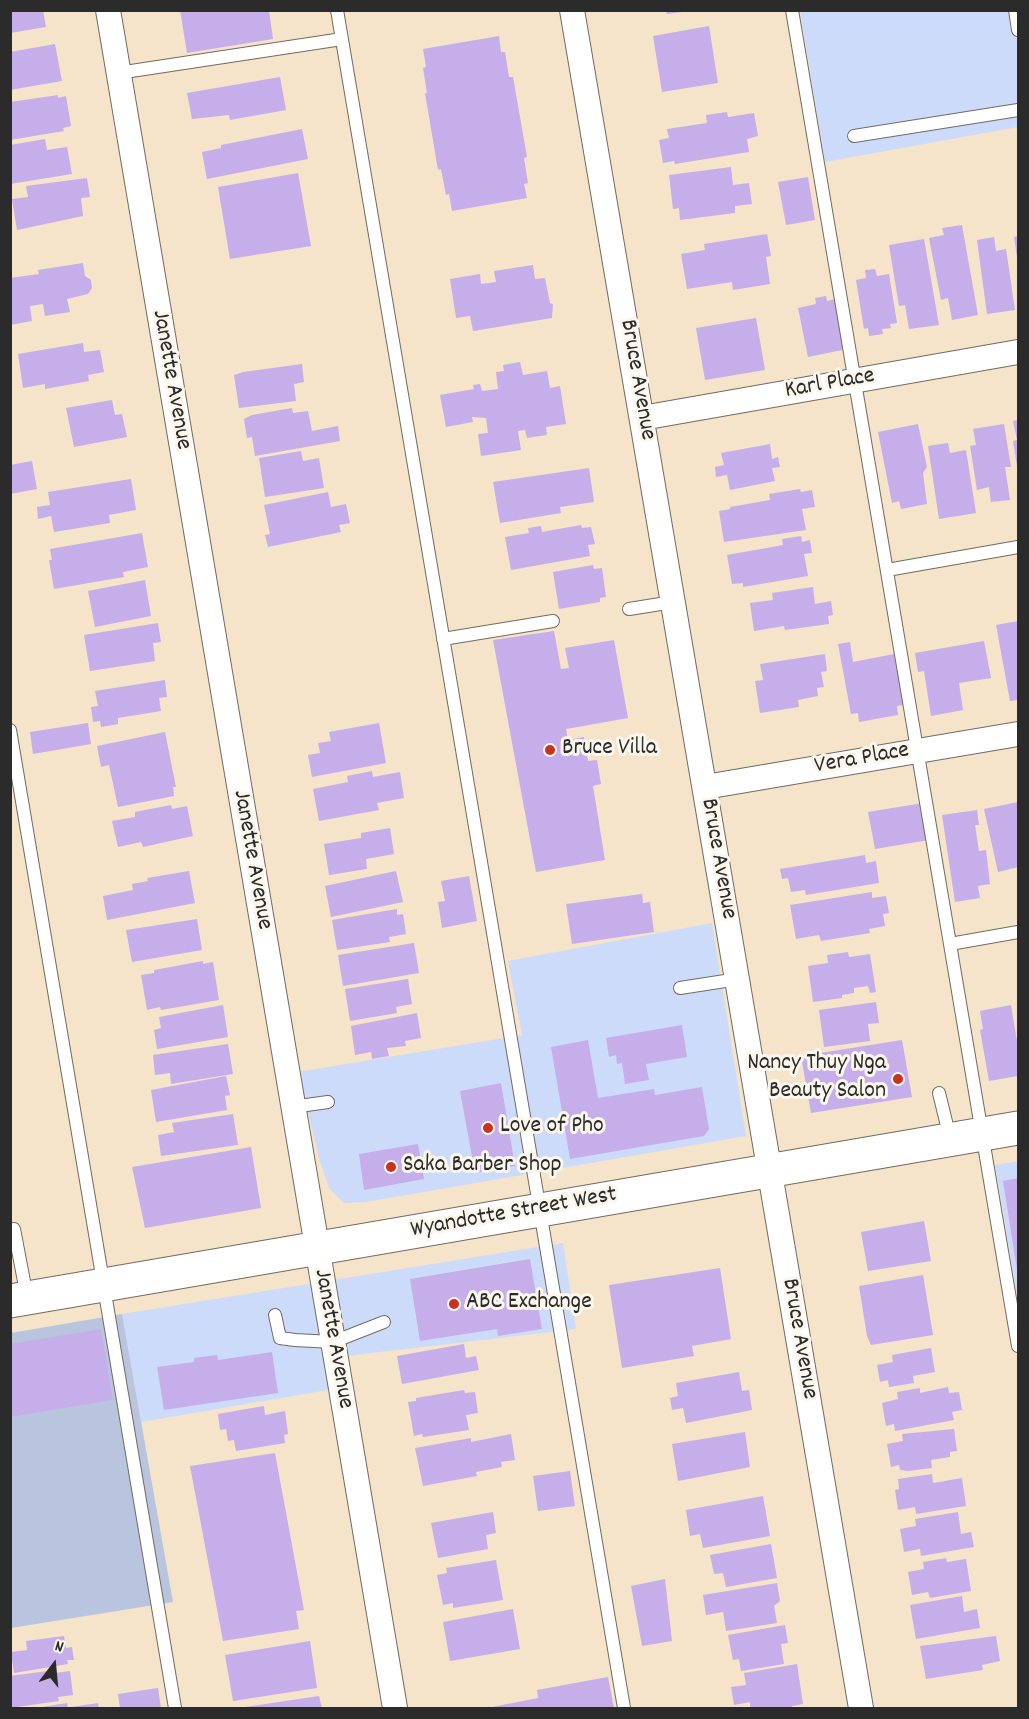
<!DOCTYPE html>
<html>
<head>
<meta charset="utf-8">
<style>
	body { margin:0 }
	#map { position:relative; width:1029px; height:1719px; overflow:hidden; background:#f5e3ca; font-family:Dekko,sans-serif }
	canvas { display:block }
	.frame { position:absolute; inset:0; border:12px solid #2b2b2b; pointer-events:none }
	.north { position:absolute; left:24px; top:1635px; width:60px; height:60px; -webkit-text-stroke:4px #fbf7ec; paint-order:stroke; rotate:16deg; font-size:16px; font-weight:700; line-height:24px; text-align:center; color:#2b2b2b }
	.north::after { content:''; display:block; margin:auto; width:21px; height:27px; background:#2b2b2b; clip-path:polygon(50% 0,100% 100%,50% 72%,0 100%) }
</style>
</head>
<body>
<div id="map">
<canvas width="1029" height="1719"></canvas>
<div class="frame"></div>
<div class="north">N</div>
</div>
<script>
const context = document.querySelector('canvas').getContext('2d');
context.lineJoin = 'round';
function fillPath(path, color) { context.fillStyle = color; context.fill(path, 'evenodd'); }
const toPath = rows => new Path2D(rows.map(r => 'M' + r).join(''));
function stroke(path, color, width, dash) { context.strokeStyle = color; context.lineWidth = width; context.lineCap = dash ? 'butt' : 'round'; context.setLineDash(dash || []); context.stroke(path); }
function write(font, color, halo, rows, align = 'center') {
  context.font = font + ' Dekko,sans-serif'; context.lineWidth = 6; context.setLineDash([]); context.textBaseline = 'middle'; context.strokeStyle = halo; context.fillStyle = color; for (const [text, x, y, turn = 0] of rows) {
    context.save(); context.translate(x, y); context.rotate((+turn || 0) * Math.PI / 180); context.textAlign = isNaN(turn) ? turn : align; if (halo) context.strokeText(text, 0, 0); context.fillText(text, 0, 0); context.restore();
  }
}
fillPath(toPath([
	[800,11,1018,11,1018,127,825,162],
	[712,923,746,1136,366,1202,344,1203,329,1188,320,1161,298,1072,522,1035,508,961],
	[1018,1161,1018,1300,995,1165],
	[563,1243,576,1329,346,1356,351,1386,141,1422,122,1314]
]), '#cddbfa');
fillPath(toPath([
	[122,1314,173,1602,11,1628,11,1333]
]), '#b9c5de');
fillPath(toPath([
	[10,10,43,10,46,27,10,33],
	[180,10,269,10,273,39,187,53],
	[666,10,682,10,682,12,667,14],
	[709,26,718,83,662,92,653,36],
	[499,36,501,52,505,52,509,77,513,77,527,157,524,158,528,183,524,184,527,198,452,211,449,194,446,195,441,169,438,170,425,93,427,93,423,68,426,67,423,49],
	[55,44,62,81,10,90,10,52],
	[280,77,286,110,230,120,229,115,192,119,187,93],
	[58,95,58,98,66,96,71,126,63,128,64,131,10,140,10,102],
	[727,112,728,117,754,113,758,136,747,139,749,152,675,164,674,161,663,163,659,140,669,138,667,129,707,123,706,115],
	[302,129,308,159,207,179,202,152,221,148,221,145],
	[45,139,47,150,67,147,72,174,10,184,10,145],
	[731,167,733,185,749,183,752,204,735,206,735,213,680,220,679,208,673,209,669,175],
	[298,173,311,246,230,259,218,187],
	[808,177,815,220,786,225,778,182],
	[87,178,90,197,81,198,83,216,17,230,12,199,28,197,26,186],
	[962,225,978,315,952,320,948,298,941,300,929,238,944,235,942,228],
	[767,234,771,256,766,257,770,284,733,290,732,282,687,289,681,254,705,250,704,244],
	[1018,236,1018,257,1017,257,1014,237],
	[994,237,996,251,1006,249,1015,310,987,314,977,240],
	[924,239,939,325,909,329,905,305,899,306,889,245],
	[83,263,85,276,91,280,92,288,88,294,67,299,70,312,45,316,43,304,30,306,32,321,10,325,10,278,39,274,38,270],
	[533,265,535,279,545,278,550,303,553,304,552,318,473,331,470,316,456,318,450,279,480,274,481,284,496,282,494,271],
	[875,269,877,276,889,274,897,323,890,324,891,328,882,329,883,334,869,336,868,328,864,329,856,280,866,278,865,270],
	[826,296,827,301,836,299,847,349,808,357,798,308,816,304,815,298],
	[756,318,765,370,705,380,696,328],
	[83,343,84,352,100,350,104,372,88,375,89,381,45,389,45,384,23,388,18,354],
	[520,362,523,375,547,371,550,388,560,386,566,424,546,427,547,435,527,438,525,430,518,431,521,450,481,456,478,434,488,433,486,418,472,417,473,422,446,427,440,395,474,389,473,385,480,384,482,391,498,389,496,372,504,371,503,365],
	[302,364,304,382,294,384,296,401,239,408,234,375,243,372],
	[112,400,115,415,122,414,127,437,74,447,66,408],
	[292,408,293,413,308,411,312,431,338,426,340,441,255,456,252,437,247,438,244,419,252,415],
	[1018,420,1018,466,1017,466,1013,441,1017,440,1013,421],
	[918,424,927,467,923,473,927,504,901,509,899,501,892,503,878,432],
	[1004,424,1011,467,1005,467,1010,500,991,502,989,487,977,490,970,446,976,445,973,429],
	[948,443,950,453,966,450,976,513,939,519,928,446],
	[770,444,772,459,778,457,780,467,772,468,775,481,730,490,727,475,716,477,715,467,724,465,721,453],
	[301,451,303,461,319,458,324,488,265,497,259,458],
	[32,461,37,489,10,494,10,465],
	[589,468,594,502,560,507,561,513,500,523,493,482],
	[131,479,136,510,109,515,110,523,54,532,51,516,38,519,37,507,50,505,48,492],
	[800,489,801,492,812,490,815,507,802,509,806,530,724,542,719,511,730,509,730,507,770,500,769,494],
	[328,492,331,507,346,504,350,523,339,525,341,532,268,547,265,535,270,534,264,505],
	[581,525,582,528,591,527,595,544,588,545,590,556,511,570,505,537,529,533,528,528,541,526,542,532],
	[142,533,148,567,123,572,124,577,54,589,49,560,52,560,50,549],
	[801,536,802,542,810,540,812,553,804,554,808,576,743,587,743,583,732,584,727,555,783,545,782,539],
	[593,565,594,569,602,568,606,597,600,598,600,602,559,609,553,572],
	[145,580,151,616,95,627,88,591],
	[813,587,815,604,831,601,833,615,828,616,829,624,785,630,784,626,754,631,750,603,773,600,772,593],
	[1018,621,1018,700,1010,701,996,625],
	[158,623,161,642,153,643,155,661,90,671,84,635],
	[554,631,561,669,569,668,565,648,614,640,628,718,566,729,568,740,584,737,588,761,597,760,601,784,593,786,605,860,536,872,493,640],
	[984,641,991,678,959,683,963,710,931,716,924,671,918,672,915,653],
	[850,642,853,662,894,654,904,705,897,706,898,715,859,722,858,713,851,714,838,644],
	[825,654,827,671,821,672,824,687,817,688,818,696,798,700,799,707,760,713,755,681,763,680,760,664],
	[165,680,167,697,159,698,161,711,118,718,118,724,101,727,100,721,93,722,91,707,98,706,95,691],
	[88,723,91,744,33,754,30,732],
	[379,723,386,763,312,777,308,755,320,753,318,743,331,741,329,732],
	[165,732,176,787,173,787,174,796,118,807,109,765,101,767,97,746],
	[372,771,373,777,400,772,404,798,377,803,379,810,319,821,313,789,348,782,347,776],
	[1018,802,1018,867,998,872,984,809],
	[923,803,929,840,875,849,868,812],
	[171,805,172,809,187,806,193,836,143,847,141,842,118,847,112,821,135,817,135,812],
	[977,810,979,825,975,825,979,851,986,850,990,884,978,886,980,898,955,902,942,815],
	[390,828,394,854,366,859,367,869,329,875,324,844,361,838,361,833],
	[865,855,866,863,876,861,879,883,806,895,805,890,791,892,788,878,782,879,780,869],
	[189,871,195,903,107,920,103,896,133,890,132,884,148,881,147,878],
	[396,871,403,902,331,917,325,886],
	[469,876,477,921,442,928,438,902,445,901,441,881],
	[872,892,872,898,886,896,889,913,883,914,885,926,869,929,870,933,821,941,819,935,796,939,790,905],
	[642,894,643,903,650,902,654,932,572,944,566,904],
	[397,909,397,915,403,914,406,934,389,937,390,942,337,950,332,920],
	[197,919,202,950,132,962,126,930],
	[414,943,419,973,343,986,338,955],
	[848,952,849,957,870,954,876,992,870,993,868,986,854,988,854,993,842,995,842,998,813,1002,808,966,828,963,827,955],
	[203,961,203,964,213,962,219,1000,161,1010,160,1007,147,1010,141,975,154,973,154,970],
	[408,979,412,1004,396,1007,397,1013,350,1021,345,989],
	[876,1002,879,1023,868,1024,870,1041,824,1047,819,1010],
	[223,1005,228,1037,157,1049,154,1030,161,1028,159,1017],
	[1011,1005,1018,1047,1018,1076,989,1081,980,1030,983,1029,980,1011],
	[417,1013,421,1038,405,1041,406,1046,387,1048,389,1056,372,1059,371,1052,355,1055,351,1026],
	[682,1025,687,1057,646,1064,649,1080,625,1084,622,1063,617,1064,616,1055,609,1057,606,1038],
	[588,1040,598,1098,654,1089,655,1095,702,1087,709,1129,704,1136,570,1159,551,1047],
	[902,1040,912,1097,811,1113,801,1056],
	[228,1044,233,1074,171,1084,170,1073,155,1075,153,1055],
	[226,1076,230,1095,225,1096,227,1110,156,1122,151,1090],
	[501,1083,515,1166,475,1173,460,1091],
	[233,1114,238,1145,161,1156,158,1135,174,1132,172,1123],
	[418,1144,424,1179,364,1190,359,1154],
	[251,1147,261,1208,145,1228,132,1167],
	[1018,1178,1018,1270,1017,1270,1003,1181],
	[924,1221,931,1261,868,1271,861,1232],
	[530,1259,542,1329,498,1336,497,1329,420,1341,410,1279],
	[720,1268,731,1339,692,1346,694,1356,622,1368,609,1285],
	[923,1275,933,1335,871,1345,867,1336,859,1286],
	[101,1329,113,1400,10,1417,10,1344],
	[464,1344,466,1358,476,1356,479,1370,402,1384,397,1356],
	[931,1348,935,1372,913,1376,914,1383,889,1387,888,1380,880,1382,877,1365,893,1362,892,1355],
	[272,1352,278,1393,164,1410,157,1367,194,1362,194,1358,217,1355,218,1360],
	[739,1372,742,1391,749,1390,752,1410,686,1423,683,1408,672,1410,670,1398,678,1396,676,1383],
	[948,1387,949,1393,959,1392,962,1410,952,1412,954,1420,895,1431,894,1424,886,1426,882,1403,898,1399,897,1392,920,1388,920,1393],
	[464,1390,465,1393,475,1392,478,1413,466,1415,469,1430,423,1437,422,1434,414,1436,408,1402,416,1401,416,1398],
	[264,1406,265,1415,285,1411,288,1434,284,1435,285,1443,236,1451,234,1440,228,1441,226,1429,220,1430,218,1414],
	[954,1429,957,1451,950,1452,950,1457,931,1460,932,1468,908,1471,900,1470,899,1465,891,1467,887,1444,903,1441,902,1434],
	[745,1432,750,1467,678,1481,672,1444],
	[511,1434,515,1460,501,1462,502,1467,476,1472,477,1476,423,1486,415,1448,471,1438,471,1442],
	[275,1453,304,1610,296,1611,299,1629,223,1641,190,1466],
	[570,1471,575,1506,538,1511,533,1476],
	[932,1474,933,1483,962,1478,966,1506,916,1514,915,1507,898,1510,895,1490,899,1489,898,1479],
	[763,1496,770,1536,703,1548,700,1534,690,1536,686,1510],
	[493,1512,496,1533,486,1535,488,1549,438,1558,431,1523],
	[958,1512,961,1534,971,1532,974,1547,921,1556,920,1549,904,1552,900,1529,916,1526,915,1519],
	[771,1544,777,1578,726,1587,723,1573,714,1574,710,1555],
	[946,1558,947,1562,966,1559,971,1591,930,1598,928,1592,912,1595,908,1572,924,1569,923,1562],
	[496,1560,503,1600,453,1608,453,1603,443,1605,437,1575,447,1573,446,1568],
	[665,1579,672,1641,642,1646,631,1586],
	[777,1583,780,1601,774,1606,777,1623,726,1631,723,1612,706,1615,703,1595],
	[962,1596,964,1612,977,1609,980,1628,916,1639,910,1605],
	[513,1609,520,1649,450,1661,443,1622],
	[785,1625,788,1643,781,1644,784,1664,741,1671,739,1659,733,1660,728,1635],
	[64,1636,66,1648,72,1647,74,1660,67,1660,68,1664,14,1673,11,1652,27,1650,26,1641],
	[996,1636,1000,1661,982,1665,983,1670,926,1679,920,1646],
	[310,1641,317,1688,233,1701,225,1655],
	[797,1664,803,1704,792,1706,792,1708,750,1708,750,1702,734,1705,731,1687,746,1685,744,1673],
	[55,1670,55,1673,70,1671,73,1695,58,1697,59,1701,10,1708,10,1676],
	[608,1677,614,1708,487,1708,538,1698,537,1690],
	[158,1688,161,1708,120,1708,118,1694],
	[319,1696,322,1708,245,1708,245,1707],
	[67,1703,68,1708,42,1708,42,1707],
	[98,1703,99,1708,71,1708,71,1707]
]), '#c6aeeb');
const service = toPath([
	[337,10,624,1708],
	[792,10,1018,1346],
	[1015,10,1018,30],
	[118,73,342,39],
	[854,136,1018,110],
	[887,570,1018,547],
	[629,609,673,602],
	[443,639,553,621],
	[10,730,175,1708],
	[950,944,1018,932],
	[680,988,738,979],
	[939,1093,950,1138],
	[292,1107,328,1102],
	[14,1229,27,1297],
	[275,1315,280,1338,295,1340,333,1342,384,1322]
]);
const minor = toPath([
	[108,10,395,1708],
	[572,10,861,1708],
	[642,418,1018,352],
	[705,787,1018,734]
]);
const secondary = toPath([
	[10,1301,1018,1128]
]);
stroke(service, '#726b63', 14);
stroke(minor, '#726b63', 26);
stroke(secondary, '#726b63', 35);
stroke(service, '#fff', 12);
stroke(minor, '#fff', 24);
stroke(secondary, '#fff', 33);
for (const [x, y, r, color] of [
	[550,750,6,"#c8321e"],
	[898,1079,6,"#c8321e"],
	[488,1128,6,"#c8321e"],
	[391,1167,6,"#c8321e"],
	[454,1304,6,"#c8321e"]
]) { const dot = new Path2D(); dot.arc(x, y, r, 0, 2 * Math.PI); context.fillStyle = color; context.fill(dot); stroke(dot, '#fbf7ec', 2); }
write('24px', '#2b2b2b', '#fbf7ec', [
	["Janette Avenue",170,380,80],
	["Bruce Avenue",636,380,80],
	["Karl Place",830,385,-10],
	["Vera Place",862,760,-10],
	["Bruce Avenue",717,859,80],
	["Janette Avenue",251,860,80],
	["Wyandotte Street West",514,1214,-10],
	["Janette Avenue",332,1339,80],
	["Bruce Avenue",798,1339,80]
]);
write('24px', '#2b2b2b', '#fbf7ec', [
	["Bruce Villa",562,750],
	["Nancy Thuy Nga",886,1065,"right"],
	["Beauty Salon",886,1093,"right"],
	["Love of Pho",500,1128],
	["Saka Barber Shop",403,1167],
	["ABC Exchange",466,1304]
], 'left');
</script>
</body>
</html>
